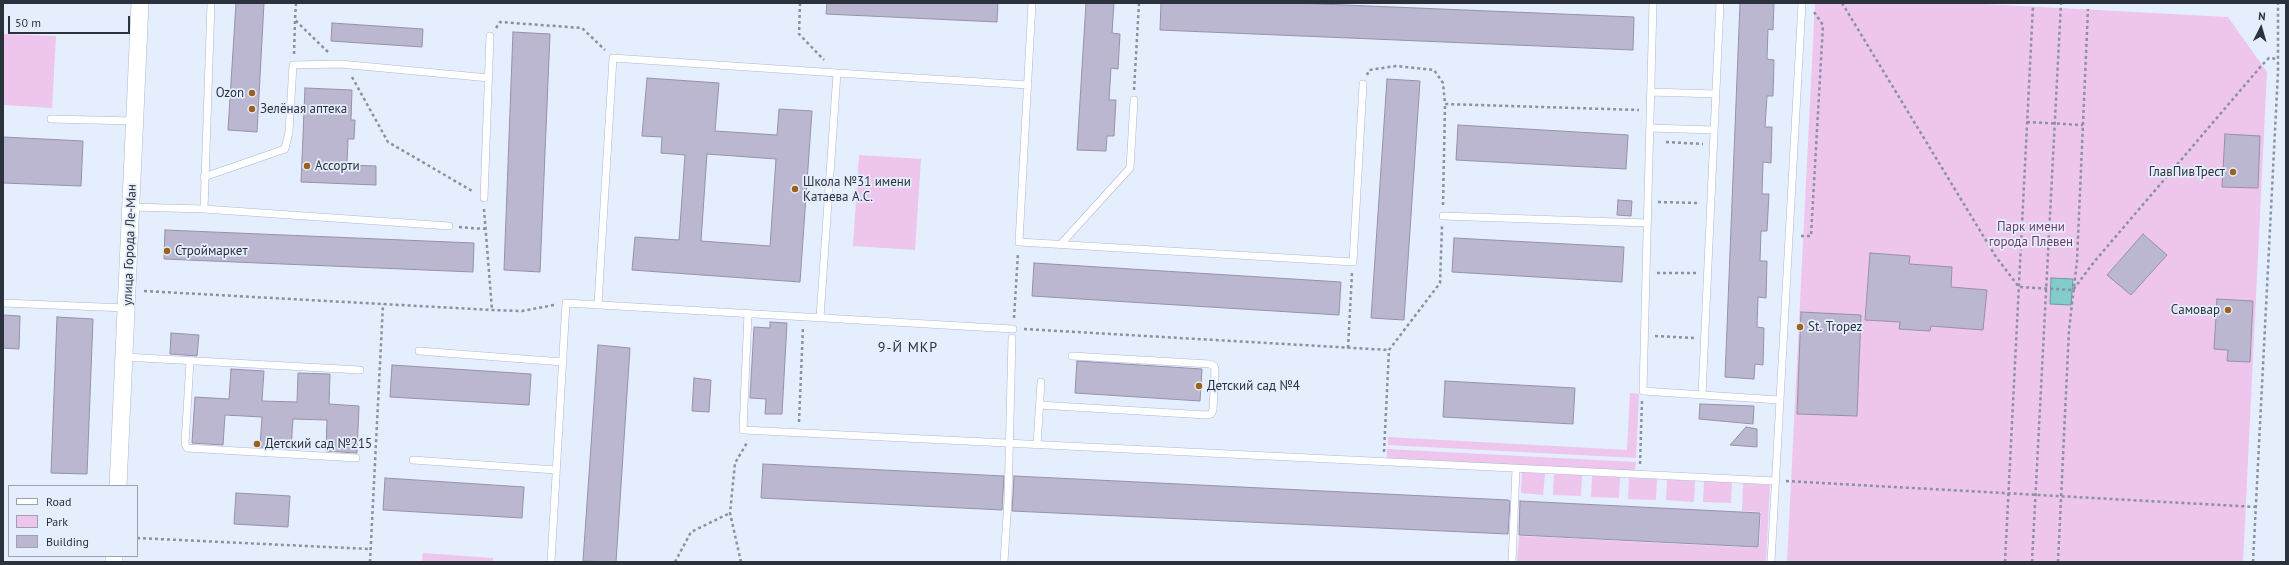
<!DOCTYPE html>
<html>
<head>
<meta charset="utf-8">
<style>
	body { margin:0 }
	#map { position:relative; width:2289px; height:565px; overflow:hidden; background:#e5eefd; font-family:"PT Sans",sans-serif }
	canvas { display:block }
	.frame { position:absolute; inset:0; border:4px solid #2c323b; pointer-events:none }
	.legend { position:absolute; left:8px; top:485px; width:130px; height:72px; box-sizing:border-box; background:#e5eefd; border:1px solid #9ba3af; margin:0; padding:5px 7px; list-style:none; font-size:12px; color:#2c323b }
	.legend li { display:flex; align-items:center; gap:8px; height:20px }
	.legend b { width:20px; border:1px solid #9ba3af }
	.north { position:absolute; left:2241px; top:8px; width:40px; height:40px; -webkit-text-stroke:3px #e5eefd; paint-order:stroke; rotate:5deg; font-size:11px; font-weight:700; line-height:16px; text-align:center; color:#2c323b }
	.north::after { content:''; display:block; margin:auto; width:14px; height:18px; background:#2c323b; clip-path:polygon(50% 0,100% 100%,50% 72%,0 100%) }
	.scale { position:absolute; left:8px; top:16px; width:122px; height:18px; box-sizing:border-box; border:2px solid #2c323b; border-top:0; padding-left:5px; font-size:12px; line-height:14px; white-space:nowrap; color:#2c323b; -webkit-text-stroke:3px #e5eefd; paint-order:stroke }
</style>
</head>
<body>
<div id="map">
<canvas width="2289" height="565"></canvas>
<div class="frame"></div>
<ul class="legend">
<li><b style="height:5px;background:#fff"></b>Road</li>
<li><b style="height:11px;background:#eec5ed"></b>Park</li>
<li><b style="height:11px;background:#bcb7d1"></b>Building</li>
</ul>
<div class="north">N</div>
<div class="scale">50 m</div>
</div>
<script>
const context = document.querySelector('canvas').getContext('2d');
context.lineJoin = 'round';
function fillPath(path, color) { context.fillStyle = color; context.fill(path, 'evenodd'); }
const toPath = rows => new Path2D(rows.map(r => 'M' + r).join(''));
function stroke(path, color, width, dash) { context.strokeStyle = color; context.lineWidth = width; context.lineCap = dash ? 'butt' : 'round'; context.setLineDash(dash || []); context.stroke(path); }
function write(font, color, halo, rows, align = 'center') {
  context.font = font + ' "PT Sans",sans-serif'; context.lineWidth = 3.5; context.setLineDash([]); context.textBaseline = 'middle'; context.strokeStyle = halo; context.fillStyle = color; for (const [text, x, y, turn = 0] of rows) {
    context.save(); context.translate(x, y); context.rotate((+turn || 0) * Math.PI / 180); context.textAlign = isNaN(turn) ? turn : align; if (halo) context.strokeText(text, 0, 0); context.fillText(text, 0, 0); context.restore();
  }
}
fillPath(toPath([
	[1815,3,1966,3,2228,17,2267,72,2243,562,1787,562],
	[3,34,56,36,52,108,3,105],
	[859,155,921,159,915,250,853,246],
	[1630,393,1639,394,1636,458,1388,445,1388,437,1627,450],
	[1387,449,1636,462,1635,471,1387,458],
	[1522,472,1545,474,1543,495,1521,493],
	[1554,474,1582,475,1581,496,1553,495],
	[1592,476,1620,477,1619,498,1591,497],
	[1629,478,1657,479,1656,500,1628,499],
	[1667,479,1695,481,1694,502,1666,500],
	[1704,481,1732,482,1731,503,1703,502],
	[1743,483,1770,485,1766,562,1517,562,1519,536,1759,548,1761,512,1742,511],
	[423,553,493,558,493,562,422,562]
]), '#eec5ed');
const water = toPath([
	[2051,278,2073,279,2071,305,2050,304,2051,278]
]);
fillPath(water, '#84cbcc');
stroke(water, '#6a9da0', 1);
const building = toPath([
	[236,3,264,3,257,132,228,130,236,3],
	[827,3,998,3,997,22,826,14,827,3],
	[1086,3,1114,3,1112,33,1120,34,1118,69,1111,68,1109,100,1116,100,1114,136,1107,136,1106,151,1077,150,1086,3],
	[1161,3,1296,3,1634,17,1633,50,1160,30,1161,3],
	[1740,3,1774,3,1773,30,1768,29,1767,59,1774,60,1773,96,1767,96,1765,127,1772,127,1771,163,1763,162,1762,194,1769,194,1767,231,1761,231,1760,261,1767,261,1766,298,1758,297,1757,327,1764,328,1763,365,1755,364,1754,379,1725,377,1740,3],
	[332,23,423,29,422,47,331,41,332,23],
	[513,32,550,34,540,272,504,270,513,32],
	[647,78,719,83,715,131,777,135,779,109,812,111,800,282,632,270,635,237,679,240,685,155,661,153,662,137,642,136,647,78],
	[707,154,776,159,770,246,701,241,707,154],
	[1387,79,1420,81,1404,320,1371,318,1387,79],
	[305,88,352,90,351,120,355,120,354,139,348,139,347,165,376,166,376,185,301,182,305,88],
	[1458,125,1628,135,1626,169,1456,160,1458,125],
	[2225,134,2260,136,2258,188,2222,187,2225,134],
	[3,137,83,141,81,186,3,183,3,137],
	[1618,200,1632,201,1631,216,1617,215,1618,200],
	[165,230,474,243,473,272,164,259,165,230],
	[2143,234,2167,255,2131,295,2107,275,2143,234],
	[1454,238,1624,247,1622,282,1452,272,1454,238],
	[1870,253,1910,256,1909,264,1952,267,1951,287,1987,290,1983,330,1931,326,1930,331,1899,329,1900,322,1865,320,1870,253],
	[1034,263,1341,282,1339,315,1032,296,1034,263],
	[2217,299,2253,301,2250,362,2227,361,2228,350,2214,349,2217,299],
	[1801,312,1861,315,1857,416,1797,414,1801,312],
	[3,315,20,316,19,349,3,348,3,315],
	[57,317,93,319,87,474,51,473,57,317],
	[770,322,787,323,782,414,765,414,766,399,750,398,754,327,770,328,770,322],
	[171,333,199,335,197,356,170,354,171,333],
	[598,345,630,348,616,562,583,561,598,345],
	[1077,361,1202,369,1200,401,1075,393,1077,361],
	[392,365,531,374,529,405,390,397,392,365],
	[231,369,264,371,262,401,297,402,298,373,330,374,329,404,359,406,357,453,326,451,327,420,293,419,291,449,260,447,262,417,225,415,223,445,192,443,195,397,229,399,231,369],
	[694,378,711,380,709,412,692,411,694,378],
	[1445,381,1575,388,1573,424,1443,417,1445,381],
	[1700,404,1754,406,1753,424,1699,419,1700,404],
	[1746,427,1757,429,1757,447,1730,445,1746,427],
	[763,464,1004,476,1002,510,761,498,763,464],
	[1014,476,1508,500,1510,501,1508,534,1012,511,1014,476],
	[385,478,524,487,522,518,383,510,385,478],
	[236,493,290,496,288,527,234,524,236,493],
	[1520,501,1760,513,1758,547,1519,535,1520,501]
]);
fillPath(building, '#bcb7d1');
stroke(building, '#9691aa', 1);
const service = toPath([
	[1032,3,1019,242,1353,262,1363,84],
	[1653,3,1643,391,1779,400],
	[1651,92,1716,94],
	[51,119,135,121],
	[1650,128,1714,130],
	[204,177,285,149,289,132,293,65,340,64,489,78],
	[484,198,490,36],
	[131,207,204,209,449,226],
	[204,209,211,3],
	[1443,216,1647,223],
	[1060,245,1130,168,1134,100],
	[3,303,126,308],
	[598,304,613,58,837,73],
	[748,313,743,430,1775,481],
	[820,317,837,73,1028,85],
	[419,351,563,362],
	[124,357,360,370],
	[190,361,185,444,187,448,356,458],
	[1702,395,1720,3],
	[1039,405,1206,415,1211,414,1213,410,1215,369,1214,366,1210,364,1072,356],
	[1037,445,1041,382],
	[413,460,556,470],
	[551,562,566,303,1013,329],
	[1004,562,1008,500,1012,338],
	[1512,562,1516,469],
	[1771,562,1802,3]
]);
const tertiary = toPath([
	[118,486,140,3],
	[114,562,114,556]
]);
stroke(service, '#abb8d0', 8);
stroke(tertiary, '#abb8d0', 18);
stroke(toPath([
	[296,3,295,20,329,53],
	[800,3,799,34,824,60],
	[1842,3,1996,257,2019,287,2073,290,2094,262,2262,65,2269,58,2278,59],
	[496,28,500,22,582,28,605,50],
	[294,54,295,21],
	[1367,75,1369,70,1396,66,1434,70,1443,83,1445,104,1639,110],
	[352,77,388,142,474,192],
	[1134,90,1139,3],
	[2027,122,2083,125],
	[1666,142,1703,144],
	[1658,202,1699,203],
	[1443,205,1445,104],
	[484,209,492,310],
	[459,227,485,229],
	[1801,236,1811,236,1823,25,1814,12],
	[1657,273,1698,273],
	[144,291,492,310,522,311,554,305],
	[1014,318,1018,253],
	[1024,329,1389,350],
	[1655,336,1694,338],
	[1348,348,1352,273],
	[799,422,803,327],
	[1384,452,1389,350,1440,283,1442,226],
	[1640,464,1642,401],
	[1786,481,2256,507],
	[137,538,370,549],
	[370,562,383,304],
	[675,562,691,532,730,513],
	[741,562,730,513,735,463,748,441],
	[2005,562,2033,6],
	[2032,562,2061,3],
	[2058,562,2069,330,2077,261,2088,9],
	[2253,562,2278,72,2278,3]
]), '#8a929e', 2.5, [3, 3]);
stroke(service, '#fff', 7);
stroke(tertiary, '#fff', 17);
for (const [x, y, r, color] of [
	[252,93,4,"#9b621f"],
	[252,109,4,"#9b621f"],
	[307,166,4,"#9b621f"],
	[2233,172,4,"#9b621f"],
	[795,189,4,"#9b621f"],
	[167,251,4,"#9b621f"],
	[2228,310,4,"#9b621f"],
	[1800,327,4,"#9b621f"],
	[1199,386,4,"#9b621f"],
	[257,444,4,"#9b621f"]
]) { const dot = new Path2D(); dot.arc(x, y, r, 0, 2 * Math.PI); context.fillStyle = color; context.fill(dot); stroke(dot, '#e5eefd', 1.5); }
write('13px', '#2c323b', '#e5eefd', [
	["Ozon",244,93,"right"],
	["Зелёная аптека",260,109],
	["Ассорти",315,166],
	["ГлавПивТрест",2225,172,"right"],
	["Школа №31 имени",803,182],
	["Катаева А.С.",803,197],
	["Строймаркет",175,251],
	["Самовар",2220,310,"right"],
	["St. Tropez",1808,327],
	["Детский сад №4",1207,386],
	["Детский сад №215",265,444]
], 'left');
write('13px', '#703d70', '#e5eefd', [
	["Парк имени",2031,227],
	["города Плевен",2031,242]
]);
write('13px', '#2c323b', '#e5eefd', [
	["улица Города Ле-Ман",130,245,-88]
]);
context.letterSpacing = '1px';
write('14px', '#2c323b', '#e5eefd', [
	["9-Й МКР",908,348]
]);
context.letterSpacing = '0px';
</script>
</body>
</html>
